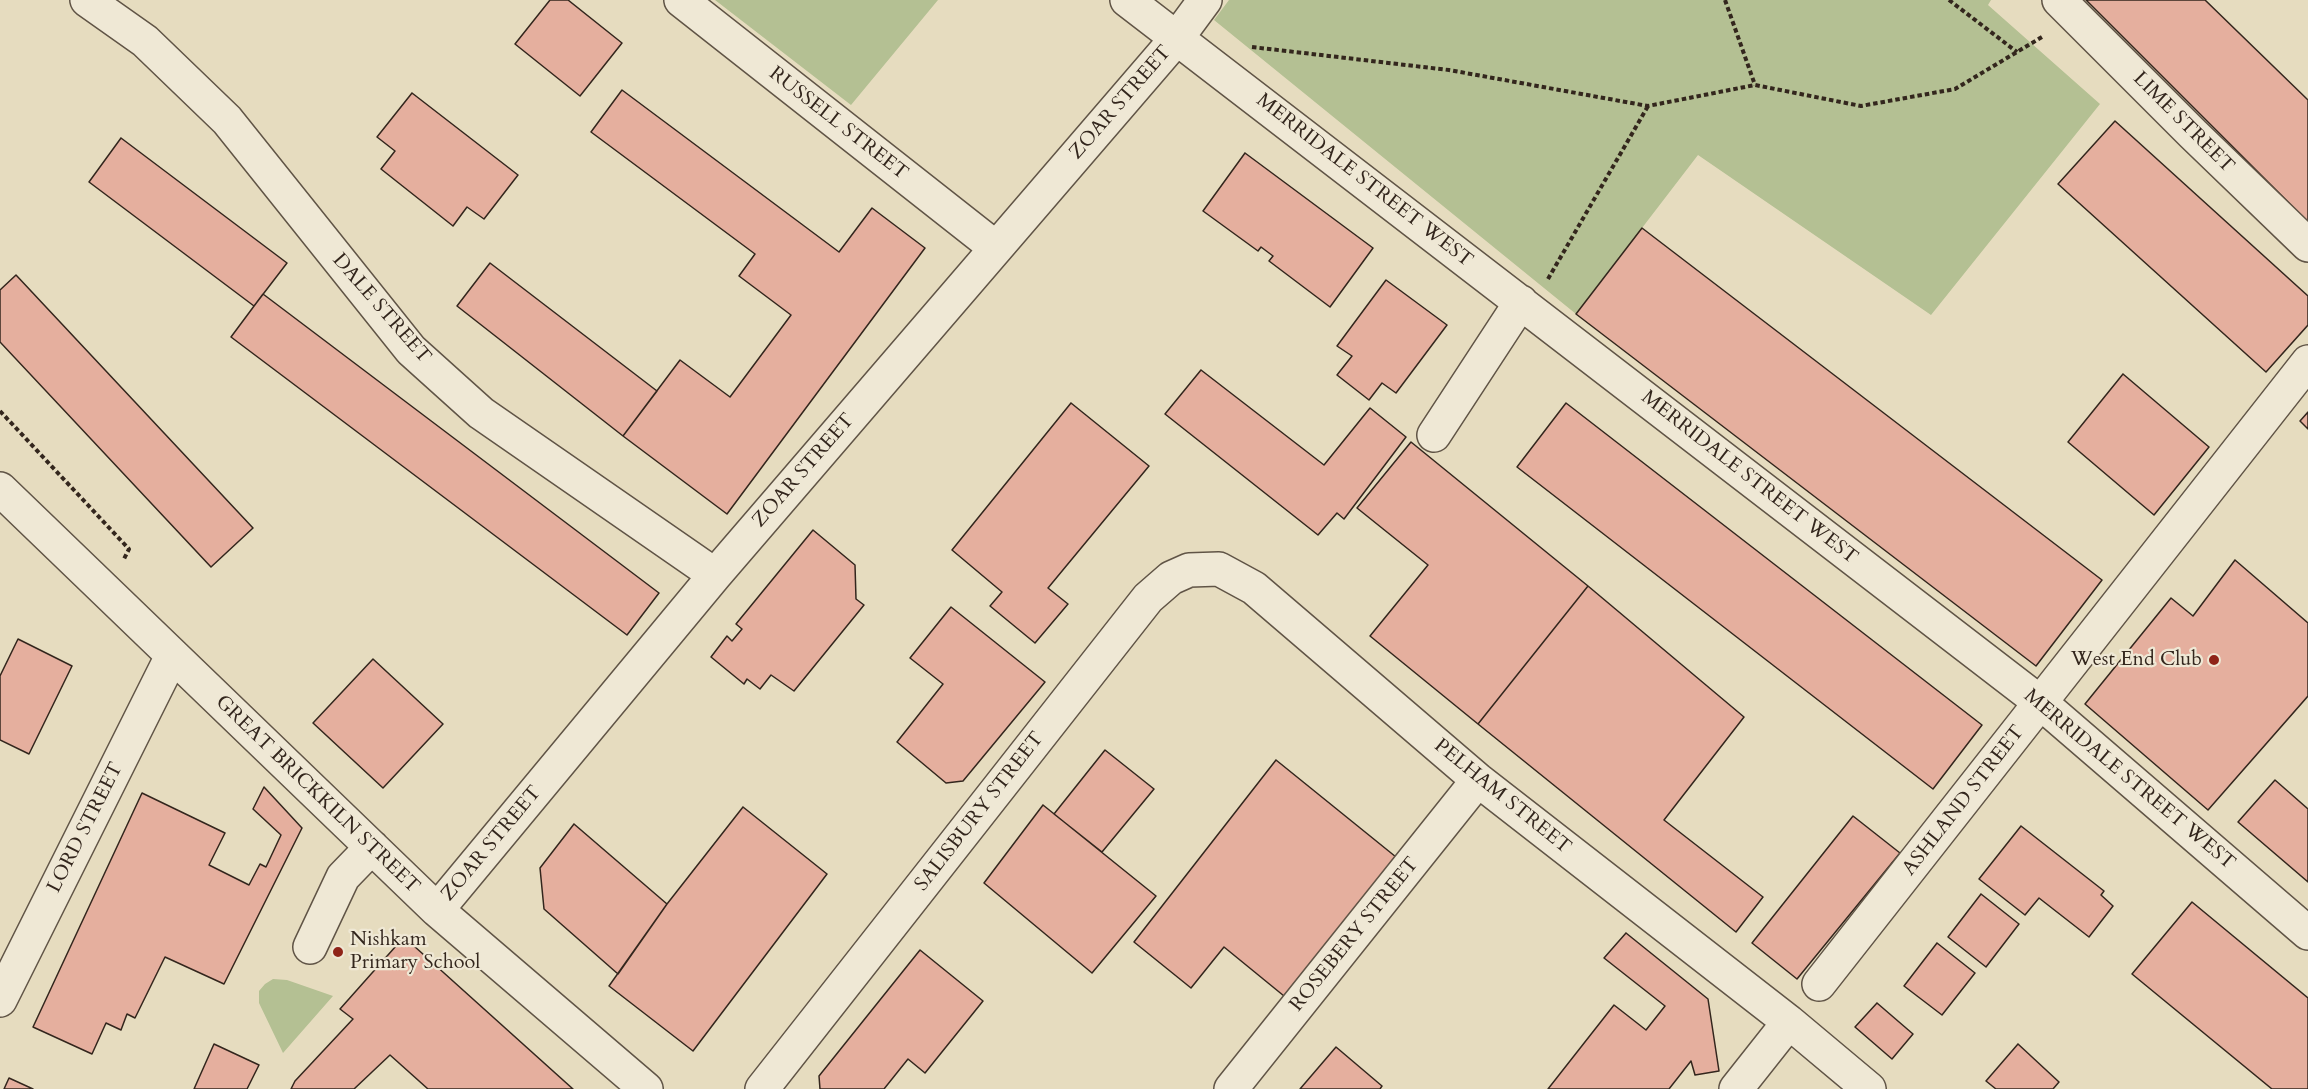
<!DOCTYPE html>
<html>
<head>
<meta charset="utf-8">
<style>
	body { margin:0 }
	canvas { display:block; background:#e6dcbf }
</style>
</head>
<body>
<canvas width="2308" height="1089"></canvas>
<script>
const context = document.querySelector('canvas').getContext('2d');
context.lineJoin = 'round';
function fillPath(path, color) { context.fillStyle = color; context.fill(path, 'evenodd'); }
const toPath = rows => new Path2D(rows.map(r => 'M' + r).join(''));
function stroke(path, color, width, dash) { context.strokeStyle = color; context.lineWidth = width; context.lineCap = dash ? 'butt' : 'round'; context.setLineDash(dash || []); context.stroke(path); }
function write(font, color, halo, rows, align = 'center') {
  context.font = font + ' Cardo,serif'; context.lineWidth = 4.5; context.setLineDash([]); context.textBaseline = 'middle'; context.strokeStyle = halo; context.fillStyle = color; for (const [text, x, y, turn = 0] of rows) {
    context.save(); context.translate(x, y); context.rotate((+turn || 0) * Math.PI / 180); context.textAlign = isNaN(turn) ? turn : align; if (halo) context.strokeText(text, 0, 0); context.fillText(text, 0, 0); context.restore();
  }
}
fillPath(toPath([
	[715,0,938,0,851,105],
	[1229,0,1991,0,1988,5,2100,104,1931,315,1698,155,1576,314,1214,20],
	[273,979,287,980,333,996,283,1053,259,1003,259,991,265,984]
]), '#b4c093');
const building = toPath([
	[550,0,568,0,622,43,580,96,515,44,550,0],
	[2086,0,2205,0,2308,100,2308,222,2086,0],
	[622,90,839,252,872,208,925,248,727,514,623,436,680,360,730,397,791,315,739,276,755,254,591,132,622,90],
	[412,93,518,175,484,219,467,207,453,226,381,169,395,151,377,137,412,93],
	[2115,121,2308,296,2308,325,2266,372,2058,184,2115,121],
	[121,138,287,263,254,306,89,182,121,138],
	[1245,153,1373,248,1330,307,1269,261,1273,256,1261,247,1258,251,1203,211,1245,153],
	[1642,228,2102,580,2036,666,1576,314,1642,228],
	[490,263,657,391,623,436,457,306,490,263],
	[16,275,253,528,211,567,0,342,0,290,16,275],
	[1386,280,1447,325,1396,393,1382,383,1369,400,1337,375,1352,356,1337,346,1386,280],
	[263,294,659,593,627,635,231,337,263,294],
	[1201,370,1324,465,1370,408,1406,437,1344,519,1337,513,1318,535,1165,414,1201,370],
	[2123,374,2209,447,2154,515,2068,442,2123,374],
	[1071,403,1149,466,1048,588,1068,604,1035,643,990,606,1002,592,952,550,1071,403],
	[1566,403,1982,725,1933,789,1517,467,1566,403],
	[2308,412,2308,429,2300,421,2308,412],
	[1411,442,1588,586,1478,724,1370,636,1428,565,1357,508,1411,442],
	[813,530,855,565,856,599,864,605,794,691,771,675,760,689,747,679,744,684,711,657,727,636,732,641,742,629,736,624,813,530],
	[2235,560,2308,623,2308,696,2208,810,2085,704,2171,598,2193,616,2235,560],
	[1588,586,1744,717,1664,820,1763,897,1736,932,1478,724,1588,586],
	[951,607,1045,682,963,781,946,783,897,742,943,684,910,658,951,607],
	[18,639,72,666,29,754,0,740,0,676,18,639],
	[373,659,443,724,383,788,313,723,373,659],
	[1105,750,1154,789,1102,852,1054,814,1105,750],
	[1276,760,1396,857,1284,996,1224,947,1191,988,1134,942,1276,760],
	[2275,780,2308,809,2308,882,2238,822,2275,780],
	[264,787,302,828,224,984,165,957,135,1018,127,1014,121,1030,106,1023,92,1054,33,1027,142,793,225,833,209,865,249,885,260,864,266,867,281,835,253,809,264,787],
	[1043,805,1156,896,1092,973,984,883,1043,805],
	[743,807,827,874,693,1051,609,986,667,904,743,807],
	[1853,816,1900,853,1797,979,1752,943,1853,816],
	[574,824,667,904,618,974,544,909,540,868,574,824],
	[2021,826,2104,891,2101,895,2113,906,2089,937,2039,898,2025,915,1979,879,2021,826],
	[1981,894,2019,924,1986,967,1948,937,1981,894],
	[2192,902,2308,998,2308,1089,2272,1089,2132,974,2192,902],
	[1626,933,1708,999,1719,1071,1695,1075,1691,1061,1669,1089,1548,1089,1614,1005,1646,1030,1665,1006,1604,958,1626,933],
	[404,937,573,1089,428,1089,390,1055,354,1089,291,1089,295,1081,353,1019,340,1009,404,937],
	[1937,943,1975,973,1942,1015,1904,986,1937,943],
	[920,950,983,1001,925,1073,908,1059,884,1089,820,1089,819,1076,920,950],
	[1877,1003,1913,1034,1892,1059,1855,1027,1877,1003],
	[214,1044,259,1065,247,1089,194,1089,214,1044],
	[2018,1044,2059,1082,2053,1089,1996,1089,1986,1081,2018,1044],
	[1336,1047,1382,1086,1380,1089,1300,1089,1336,1047],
	[9,1078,33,1089,4,1089,9,1078]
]);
fillPath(building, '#e5af9e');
stroke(building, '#33261d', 1.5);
const minor = toPath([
	[87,0,145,41,227,120,411,350,481,413,715,575],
	[681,0,996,248],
	[1127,0,2041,703,2308,933],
	[2059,0,2193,134,2308,245],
	[1434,435,1521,302],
	[0,489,437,910,646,1089],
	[437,910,715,575,1177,38,1205,0],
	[310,947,343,877,372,847],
	[1819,984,2308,362],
	[0,1000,172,656],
	[762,1089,1148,598,1171,578,1189,570,1219,569,1254,588,1478,780,1789,1022,1869,1089],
	[1231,1089,1478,780],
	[1736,1089,1789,1022]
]);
stroke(minor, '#605446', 36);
stroke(toPath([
	[1725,0,1755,85],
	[1949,0,2017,52],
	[1252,47,1449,70,1648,106,1755,85,1861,106,1955,89,2042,37],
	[1548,279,1648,106],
	[0,411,129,549,124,559]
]), '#33261d', 4, [4.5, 3]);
stroke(minor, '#efe8d5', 33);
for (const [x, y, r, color] of [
	[2214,660,6,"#8f2418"],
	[338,952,6,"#8f2418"]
]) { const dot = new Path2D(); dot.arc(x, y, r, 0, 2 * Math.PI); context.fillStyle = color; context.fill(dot); stroke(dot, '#efe8d5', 2); }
write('20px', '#33261d', '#efe8d5', [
	["ZOAR STREET",1121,103,-49],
	["LIME STREET",2183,123,45],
	["RUSSELL STREET",838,124,38],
	["MERRIDALE STREET WEST",1364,181,38],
	["DALE STREET",381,309,49],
	["ZOAR STREET",804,471,-49],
	["MERRIDALE STREET WEST",1749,478,38],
	["MERRIDALE STREET WEST",2129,780,40],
	["GREAT BRICKKILN STREET",317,795,44],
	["PELHAM STREET",1502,797,39],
	["ASHLAND STREET",1964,801,-52],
	["SALISBURY STREET",980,812,-52],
	["LORD STREET",86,828,-63],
	["ZOAR STREET",492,844,-50],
	["ROSEBERY STREET",1355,935,-51]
]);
write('20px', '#33261d', '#efe8d5', [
	["West End Club",2202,660],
	["Nishkam",350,940,"left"],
	["Primary School",350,963,"left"]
], 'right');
</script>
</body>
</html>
